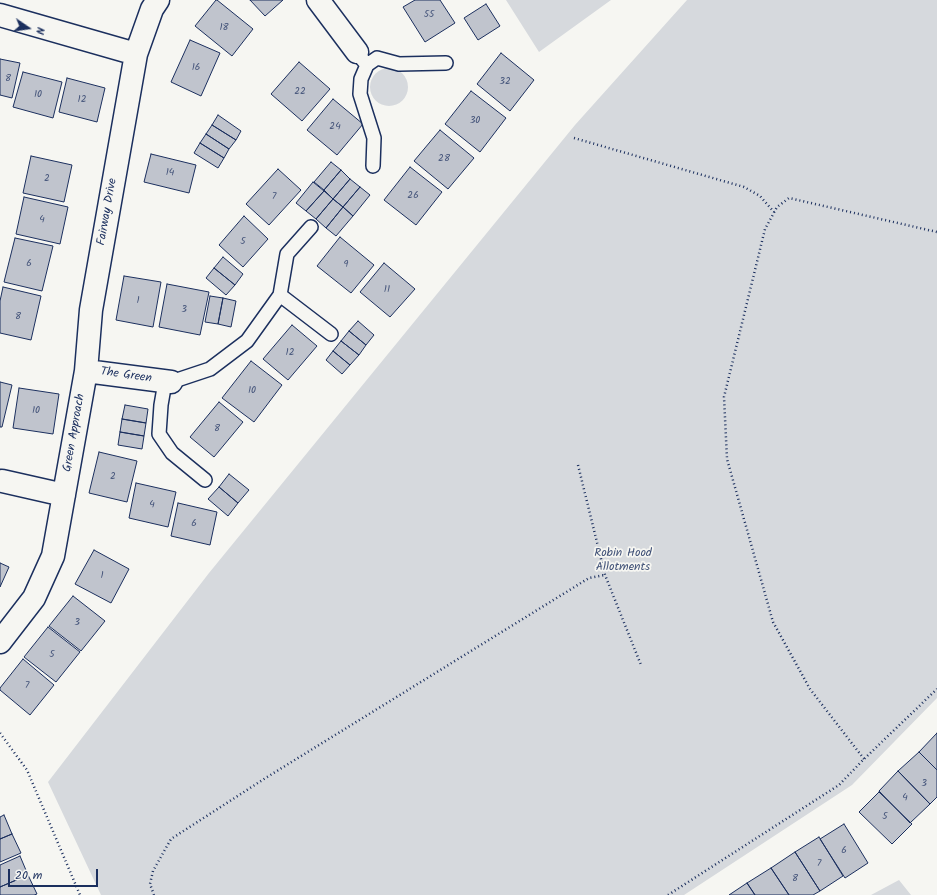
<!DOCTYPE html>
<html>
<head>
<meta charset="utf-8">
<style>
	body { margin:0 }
	#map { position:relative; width:937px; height:895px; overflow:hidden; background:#f6f6f2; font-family:Kalam,sans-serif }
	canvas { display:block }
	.north { position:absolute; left:8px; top:8px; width:40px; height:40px; -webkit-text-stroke:3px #f6f6f2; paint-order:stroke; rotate:103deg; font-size:11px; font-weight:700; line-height:16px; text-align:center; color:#1b2f5e }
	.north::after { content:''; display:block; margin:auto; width:14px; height:18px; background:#1b2f5e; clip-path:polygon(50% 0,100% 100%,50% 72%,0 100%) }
	.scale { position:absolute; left:8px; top:869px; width:90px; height:18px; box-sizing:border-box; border:2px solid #1b2f5e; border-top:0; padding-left:5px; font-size:12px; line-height:14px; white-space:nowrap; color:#1b2f5e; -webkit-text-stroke:3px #f6f6f2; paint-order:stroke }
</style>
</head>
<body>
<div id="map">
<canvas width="937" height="895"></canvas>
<div class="north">N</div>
<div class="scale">20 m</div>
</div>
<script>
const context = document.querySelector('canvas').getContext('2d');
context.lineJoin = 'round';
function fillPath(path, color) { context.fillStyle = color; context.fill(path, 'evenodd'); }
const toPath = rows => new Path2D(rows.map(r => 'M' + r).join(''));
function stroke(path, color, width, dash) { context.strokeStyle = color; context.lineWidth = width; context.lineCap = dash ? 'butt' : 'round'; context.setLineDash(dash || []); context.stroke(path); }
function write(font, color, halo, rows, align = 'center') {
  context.font = font + ' Kalam,sans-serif'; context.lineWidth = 3.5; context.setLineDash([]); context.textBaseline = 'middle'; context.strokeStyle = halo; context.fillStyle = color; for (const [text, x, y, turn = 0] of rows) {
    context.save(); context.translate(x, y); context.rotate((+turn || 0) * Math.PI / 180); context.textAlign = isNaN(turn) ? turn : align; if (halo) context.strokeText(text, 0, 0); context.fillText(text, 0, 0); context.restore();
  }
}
fillPath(toPath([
	[506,0,611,0,539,52],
	[687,0,937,0,937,698,852,785,684,895,101,895,48,782,209,573,575,125],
	'370 87a19 19 0 1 1 38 0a19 19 0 1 1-38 0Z',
	[899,880,911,895,871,895]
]), '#d6d9dd');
const building = toPath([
	[216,0,217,0,253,29,232,56,195,26,216,0],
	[250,0,283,0,265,16,250,0],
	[415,0,440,0,455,23,425,42,403,7,415,0],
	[486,4,500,26,478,40,464,18,486,4],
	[190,40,220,53,201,96,171,82,190,40],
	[501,53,534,80,510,111,477,84,501,53],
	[0,59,20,63,12,98,0,95,0,59],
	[299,62,330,89,302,121,271,94,299,62],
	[23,72,62,82,53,118,13,107,23,72],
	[67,78,105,88,97,122,59,112,67,78],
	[471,91,506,118,480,152,445,124,471,91],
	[333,99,363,124,337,155,307,130,333,99],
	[218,115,241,131,236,140,212,125,218,115],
	[212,125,236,140,229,149,206,134,212,125],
	[440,130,474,158,448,189,414,161,440,130],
	[206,134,229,149,224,158,200,143,206,134],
	[200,143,224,158,218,168,194,153,200,143],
	[151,154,196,165,189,193,144,182,151,154],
	[31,156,72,165,64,202,23,193,31,156],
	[331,162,341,170,324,190,314,182,331,162],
	[410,167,442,192,416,225,384,200,410,167],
	[278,169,301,190,269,225,246,204,278,169],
	[341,170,350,179,333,199,324,190,341,170],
	[350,179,360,187,343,207,333,199,350,179],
	[313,182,324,191,306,211,296,203,313,182],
	[360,187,370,195,353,216,343,207,360,187],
	[324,191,333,199,316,219,306,211,324,191],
	[24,197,68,207,60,244,16,234,24,197],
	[333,199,343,207,326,228,316,219,333,199],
	[343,207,353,216,336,236,326,228,343,207],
	[244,216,268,239,243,267,219,245,244,216],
	[340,237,374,265,351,293,317,266,340,237],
	[15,238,53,246,42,291,4,282,15,238],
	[223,257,243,274,235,285,214,268,223,257],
	[384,263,415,289,390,317,360,292,384,263],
	[214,268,235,285,226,295,206,278,214,268],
	[124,276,161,282,153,327,116,320,124,276],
	[167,284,209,292,200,335,159,327,167,284],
	[3,287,41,296,31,340,0,333,0,301,3,287],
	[210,296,223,298,218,324,205,322,210,296],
	[223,298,236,301,231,327,218,324,223,298],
	[358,321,374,335,366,345,349,331,358,321],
	[292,325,317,346,288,380,263,359,292,325],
	[349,331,366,345,359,355,341,341,349,331],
	[341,341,359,355,350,365,333,351,341,341],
	[333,351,350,365,342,374,326,360,333,351],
	[251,361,282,385,254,422,222,398,251,361],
	[0,382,12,385,2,427,0,427,0,382],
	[19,388,59,394,53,434,13,428,19,388],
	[219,402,243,422,214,457,190,437,219,402],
	[125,405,148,409,146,423,122,419,125,405],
	[122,419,146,423,144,436,120,432,122,419],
	[120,432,144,436,142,449,118,445,120,432],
	[99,452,137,461,127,502,89,493,99,452],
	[229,474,249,490,238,503,219,487,229,474],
	[136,483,176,492,168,527,129,518,136,483],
	[219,487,238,503,228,516,208,499,219,487],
	[178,503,217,512,210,545,171,536,178,503],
	[94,550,129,569,111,603,75,584,94,550],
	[0,563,9,567,0,587,0,563],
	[73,596,105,621,81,651,49,626,73,596],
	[48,627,80,652,56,682,24,657,48,627],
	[23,659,54,685,30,715,0,690,0,688,23,659],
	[937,733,937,770,919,752,937,733],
	[919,752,937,770,937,797,930,804,898,771,919,752],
	[898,771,930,804,910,823,879,791,898,771],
	[879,792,912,824,892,844,859,812,879,792],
	[4,815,12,834,0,839,0,817,4,815],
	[844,824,868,863,845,878,820,839,844,824],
	[12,834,21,853,0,862,0,839,12,834],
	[819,837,843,876,820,891,795,852,819,837],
	[795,852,820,891,813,895,789,895,771,868,795,852],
	[20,856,28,875,0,887,0,865,20,856],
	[771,868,789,895,755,895,747,883,771,868],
	[28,875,37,894,34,895,0,895,0,887,28,875],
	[747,883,755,895,729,895,747,883]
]);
fillPath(building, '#c0c4cd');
stroke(building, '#1b2f5e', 1);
const lane = toPath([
	[362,59,367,65,377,58,399,64,446,63],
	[367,65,361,79,360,94,374,138,373,166],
	[280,295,331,334],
	[165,382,161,405,159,434,172,453,205,480],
	[171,382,210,369,247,341,280,295,287,254,311,227]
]);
const street = toPath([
	[318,0,357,52],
	[0,15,136,54],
	[86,371,171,382],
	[2,481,64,495],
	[0,642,34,598,53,556,86,371,91,310,136,54,152,9,158,0]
]);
stroke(lane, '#1b2f5e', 16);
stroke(street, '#1b2f5e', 25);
stroke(toPath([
	[574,138,744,187,760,196,774,212],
	[578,465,605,575,641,665],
	[0,733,27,770,80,895],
	[864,759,810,689,773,622,727,459,724,397,765,229,777,207,789,198,937,232],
	[154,895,150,884,153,871,171,839,264,779,589,578,605,575],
	[668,895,839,785,864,759,937,689]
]), '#1b2f5e', 2.5, [1, 3]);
stroke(lane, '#f6f6f2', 13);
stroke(street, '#f6f6f2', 22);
write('10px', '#44547a', null, [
	["55",429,15],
	["18",224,28],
	["16",196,68],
	["8",8,79],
	["32",505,82],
	["22",300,92],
	["10",38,95],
	["12",82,100],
	["30",475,121],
	["24",335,127],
	["28",444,159],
	["14",170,173],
	["2",47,179],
	["26",413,196],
	["7",274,197],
	["4",42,220],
	["5",243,242],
	["6",29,264],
	["9",346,265],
	["11",387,290],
	["1",138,301],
	["3",184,310],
	["8",18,317],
	["12",290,353],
	["10",252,391],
	["10",36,411],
	["8",217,429],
	["2",113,477],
	["4",152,505],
	["6",194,524],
	["1",102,576],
	["3",77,623],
	["5",52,655],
	["7",27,686],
	["3",924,784],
	["4",905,798],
	["5",885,817],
	["6",844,851],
	["7",819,864],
	["8",795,879]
]);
write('12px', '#1b2f5e', '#f6f6f2', [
	["Fairway Drive",108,212,-80],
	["The Green",126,376,8],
	["Green Approach",75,433,-80]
]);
write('12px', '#405177', '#f6f6f2', [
	["Robin Hood",623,554],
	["Allotments",623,568]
]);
</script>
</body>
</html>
